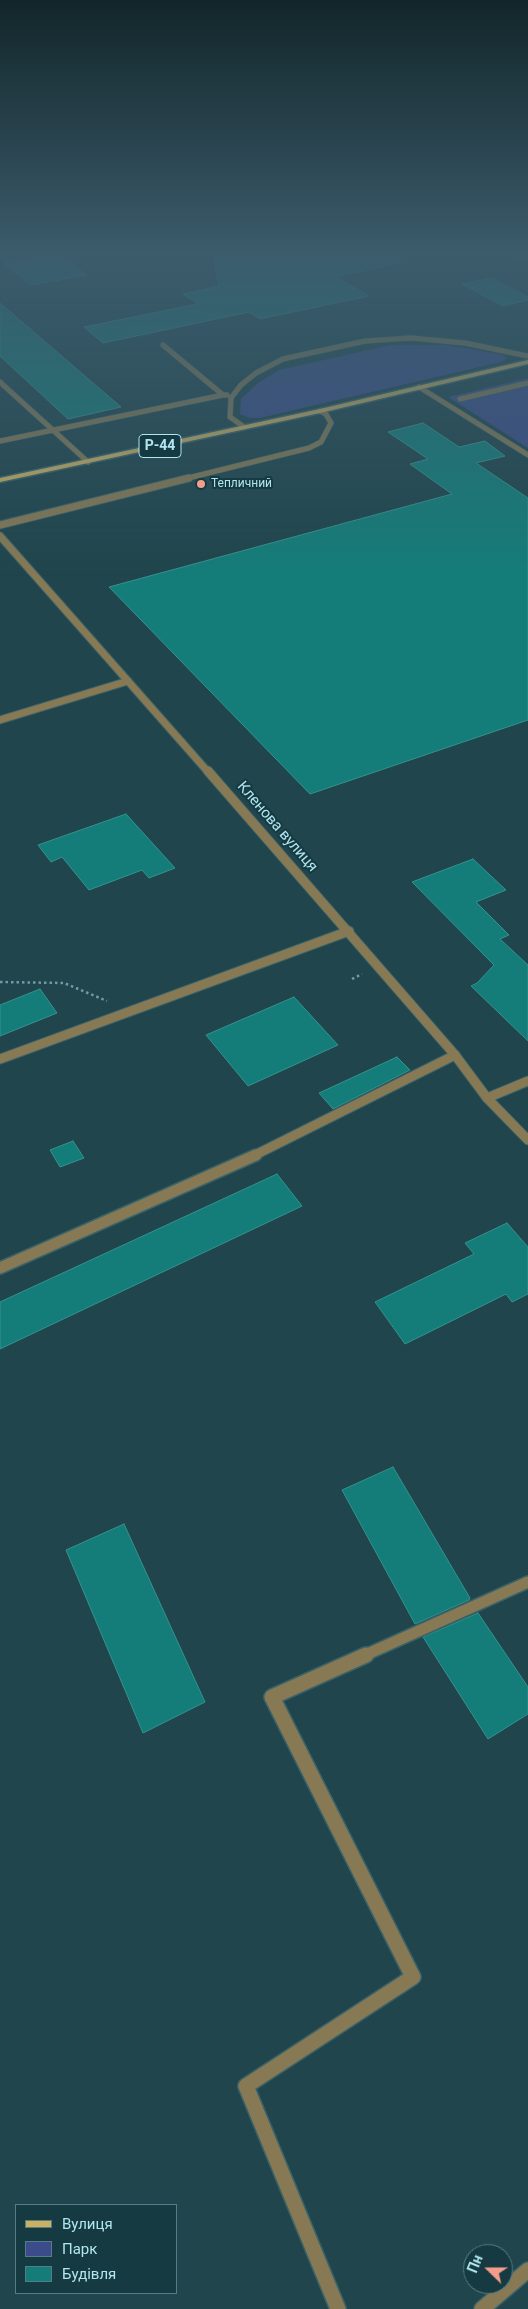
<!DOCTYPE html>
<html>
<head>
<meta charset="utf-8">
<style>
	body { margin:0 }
	#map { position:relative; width:528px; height:2309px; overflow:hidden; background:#20454c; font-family:Roboto,sans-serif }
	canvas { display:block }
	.legend { position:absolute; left:15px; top:2204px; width:162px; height:90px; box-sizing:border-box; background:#153a41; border:1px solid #537e87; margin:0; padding:6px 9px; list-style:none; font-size:15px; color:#b1e5ef }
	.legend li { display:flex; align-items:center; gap:10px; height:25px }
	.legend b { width:25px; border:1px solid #537e87 }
	.north { position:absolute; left:463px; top:2244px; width:50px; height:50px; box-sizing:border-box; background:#153a41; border:1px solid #537e87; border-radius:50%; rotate:292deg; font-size:14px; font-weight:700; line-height:20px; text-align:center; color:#b1e5ef }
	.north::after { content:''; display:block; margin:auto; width:18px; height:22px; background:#f59d8d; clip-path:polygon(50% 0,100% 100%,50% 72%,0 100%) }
</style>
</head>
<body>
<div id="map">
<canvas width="528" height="2309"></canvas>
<ul class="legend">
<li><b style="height:6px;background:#ccb062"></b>Вулиця</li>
<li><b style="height:14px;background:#3c4c8a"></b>Парк</li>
<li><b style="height:14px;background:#147d79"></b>Будівля</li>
</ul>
<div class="north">Пн</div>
</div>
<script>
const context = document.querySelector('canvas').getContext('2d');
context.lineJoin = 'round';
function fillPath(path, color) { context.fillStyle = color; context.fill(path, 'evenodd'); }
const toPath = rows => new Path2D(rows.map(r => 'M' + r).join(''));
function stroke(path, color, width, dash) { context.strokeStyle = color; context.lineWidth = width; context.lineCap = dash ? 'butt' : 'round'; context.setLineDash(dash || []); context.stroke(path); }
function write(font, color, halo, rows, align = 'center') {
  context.font = font + ' Roboto,sans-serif'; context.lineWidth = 4; context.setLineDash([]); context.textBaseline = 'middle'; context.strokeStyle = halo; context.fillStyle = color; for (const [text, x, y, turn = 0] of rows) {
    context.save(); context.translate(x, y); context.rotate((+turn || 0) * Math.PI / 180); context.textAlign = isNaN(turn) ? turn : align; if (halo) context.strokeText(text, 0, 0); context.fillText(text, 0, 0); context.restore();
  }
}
fillPath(toPath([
	[391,345,446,345,500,354,507,358,501,362,260,418,250,418,240,414,241,399,258,383,279,370],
	[528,378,528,448,448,397]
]), '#3c4c8a');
const building = toPath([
	[23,254,60,254,87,275,31,285,3,263,28,258,23,254],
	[213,254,399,254,400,262,336,277,369,296,260,319,249,312,103,343,84,327,198,304,183,294,219,286,213,254],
	[492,278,528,297,528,300,503,306,462,284,492,278],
	[0,303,121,407,68,419,0,356,0,303],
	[423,423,459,447,485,441,505,456,476,463,528,498,528,720,310,794,109,587,452,494,410,464,428,459,388,432,423,423],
	[126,814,175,868,149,878,142,870,89,890,62,857,51,862,38,845,126,814],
	[473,859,506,890,476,902,509,935,500,939,528,965,528,1041,471,986,477,983,494,965,412,882,473,859],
	[40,989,57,1013,0,1036,0,1005,40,989],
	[294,997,338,1045,248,1086,206,1035,294,997],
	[397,1057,410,1070,333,1109,319,1093,397,1057],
	[73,1141,84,1158,60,1167,50,1150,73,1141],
	[277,1174,302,1206,0,1349,0,1302,277,1174],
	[507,1223,528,1247,528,1294,512,1302,506,1294,405,1344,375,1302,474,1254,465,1243,507,1223],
	[393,1467,470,1598,469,1600,415,1624,342,1490,393,1467],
	[124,1524,205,1702,143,1733,66,1550,124,1524],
	[478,1613,528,1687,528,1714,488,1739,423,1637,478,1613]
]);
fillPath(building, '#147d79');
stroke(building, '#34938e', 1);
const serviceFar4 = toPath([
	[163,345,223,395,227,395],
	[460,399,528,383],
	[244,427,230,417,231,398,241,385,256,373,283,359,365,341,411,338,465,343,528,356],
	[0,441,223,395]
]);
const serviceFar3 = toPath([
	[0,720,128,681]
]);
const serviceFar2 = toPath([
	[0,1059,349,931],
	[487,1098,528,1081],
	[253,1156,455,1055]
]);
const serviceFar1 = toPath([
	[0,1268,256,1155],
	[363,1656,528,1582]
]);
const service = toPath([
	[338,2309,246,2086,413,1977,272,1697,366,1655],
	[482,2309,528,2270]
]);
const minorFar2 = toPath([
	[0,382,88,462],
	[419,387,528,455],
	[184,479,309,448,321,442,331,423,326,414,320,411]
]);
const minorFar1 = toPath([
	[0,525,189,478],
	[0,536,209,773]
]);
const minor = toPath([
	[208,771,455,1055,487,1098,528,1140]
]);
const primary = toPath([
	[517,254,528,254,528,258,518,255,517,254],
	[528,360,528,364,320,413,0,482,0,478,320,409,528,360]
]);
stroke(serviceFar4, '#3a6269', 6);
stroke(serviceFar3, '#3a6269', 9);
stroke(serviceFar2, '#3a6269', 11);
stroke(serviceFar1, '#3a6269', 14);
stroke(service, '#3a6269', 18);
stroke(minorFar2, '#3a6269', 6);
stroke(minorFar1, '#3a6269', 9);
stroke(minor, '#3a6269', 11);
stroke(primary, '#3a6269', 3);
stroke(toPath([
	[352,979,362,974],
	[0,982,64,983,107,1001]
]), '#6f9ca5', 2.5, [2.5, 3]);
stroke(serviceFar4, '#867954', 5);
stroke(serviceFar3, '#867954', 7);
stroke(serviceFar2, '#867954', 9);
stroke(serviceFar1, '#867954', 11);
stroke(service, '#867954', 15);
stroke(minorFar2, '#867954', 5);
stroke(minorFar1, '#867954', 7);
stroke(minor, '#867954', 9);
fillPath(primary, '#ccb062');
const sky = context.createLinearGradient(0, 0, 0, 577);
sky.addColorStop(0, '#12262a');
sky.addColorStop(0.44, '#3c5c6c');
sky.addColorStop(1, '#3c5c6c00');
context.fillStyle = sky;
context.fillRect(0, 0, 528, 577);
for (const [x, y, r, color] of [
	[201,484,5,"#f59d8d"]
]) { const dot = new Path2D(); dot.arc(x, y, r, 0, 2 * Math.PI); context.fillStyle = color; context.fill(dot); stroke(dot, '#153a41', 2); }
write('12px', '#b1e5ef', '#153a41', [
	["Тепличний",211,484]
], 'left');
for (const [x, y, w] of [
	[160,446,42]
]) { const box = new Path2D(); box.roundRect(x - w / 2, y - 11.5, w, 23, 4); context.fillStyle = '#153a41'; context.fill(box); stroke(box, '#b1e5ef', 1); }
write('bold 14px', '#b1e5ef', null, [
	["Р-44",160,446]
]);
write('15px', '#b1e5ef', '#153a41', [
	["Кленова вулиця",277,827,49]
]);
</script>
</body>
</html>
